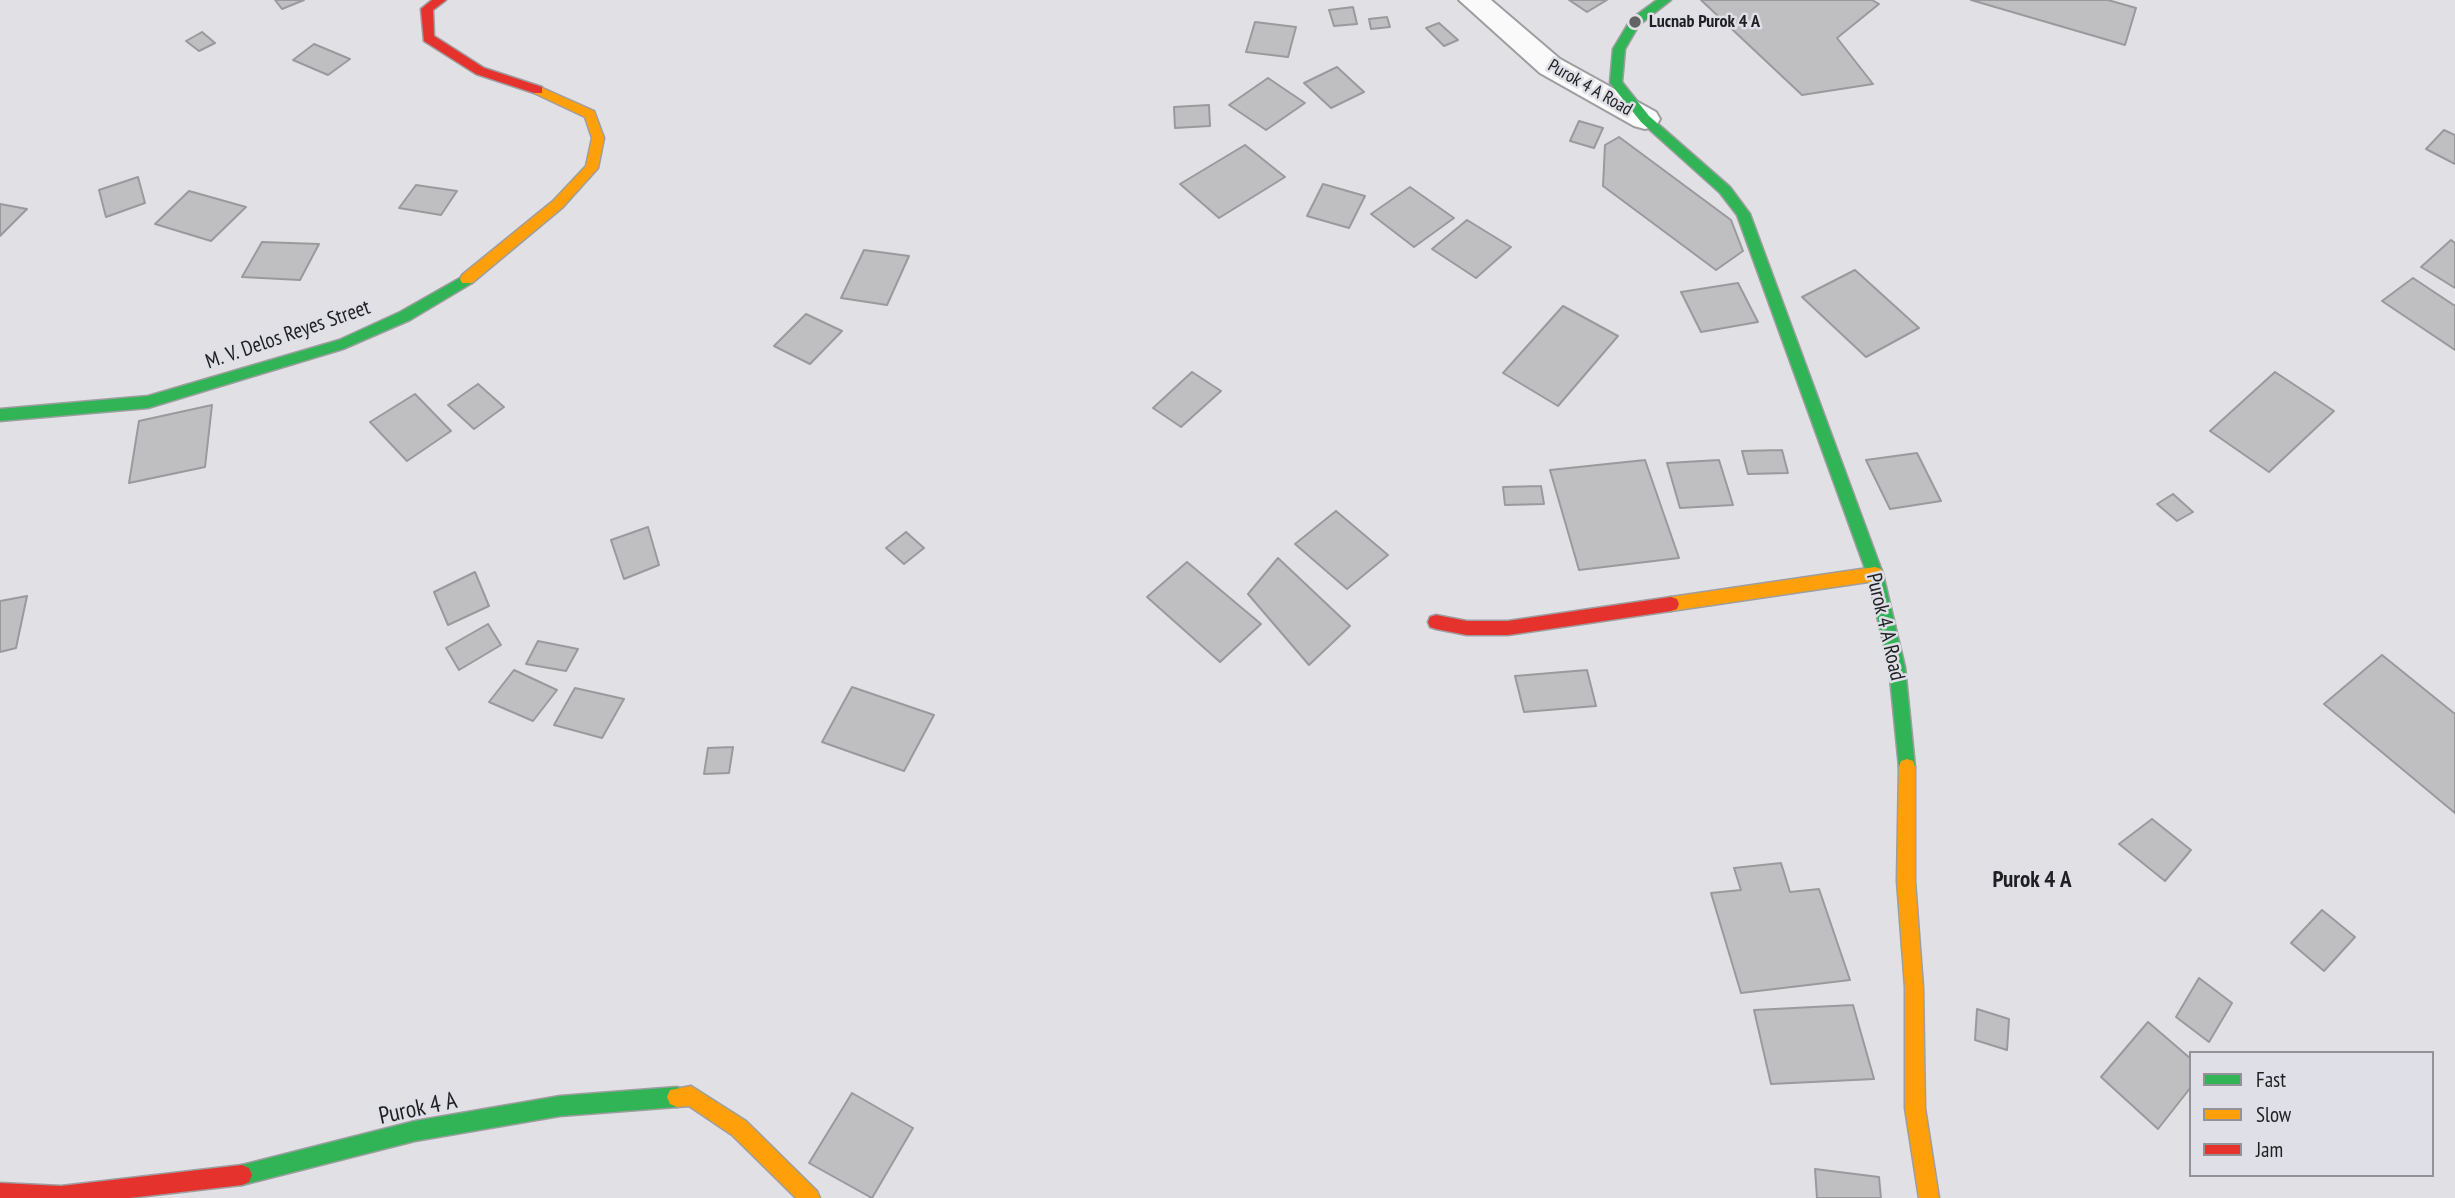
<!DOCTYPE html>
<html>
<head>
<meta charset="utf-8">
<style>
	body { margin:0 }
	#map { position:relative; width:2455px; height:1198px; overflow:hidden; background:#e1e1e5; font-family:"PT Sans Narrow",sans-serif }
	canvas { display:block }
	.legend { position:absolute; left:2189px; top:1051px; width:245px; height:126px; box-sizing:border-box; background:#dfdfe7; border:2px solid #929298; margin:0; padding:9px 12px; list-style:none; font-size:21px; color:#1f1f22 }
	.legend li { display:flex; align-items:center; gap:14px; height:35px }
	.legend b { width:35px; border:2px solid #929298 }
</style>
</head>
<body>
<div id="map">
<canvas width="2455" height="1198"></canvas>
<ul class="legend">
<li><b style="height:9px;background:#30b455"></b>Fast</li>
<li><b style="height:9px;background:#ff9f0a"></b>Slow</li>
<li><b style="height:9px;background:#e5322d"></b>Jam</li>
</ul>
</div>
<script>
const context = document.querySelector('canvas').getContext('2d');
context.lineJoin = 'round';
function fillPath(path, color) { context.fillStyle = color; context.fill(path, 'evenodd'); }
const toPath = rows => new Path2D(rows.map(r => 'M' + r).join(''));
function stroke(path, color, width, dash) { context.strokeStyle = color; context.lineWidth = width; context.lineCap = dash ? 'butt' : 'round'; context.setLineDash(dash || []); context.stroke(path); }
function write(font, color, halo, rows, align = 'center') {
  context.font = font + ' "PT Sans Narrow",sans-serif'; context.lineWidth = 5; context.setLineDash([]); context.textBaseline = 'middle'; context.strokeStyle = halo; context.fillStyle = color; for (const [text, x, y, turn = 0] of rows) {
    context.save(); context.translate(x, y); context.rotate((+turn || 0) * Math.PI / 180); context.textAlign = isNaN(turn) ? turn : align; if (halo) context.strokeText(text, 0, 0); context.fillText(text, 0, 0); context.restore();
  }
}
const building = toPath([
	[275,0,304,0,282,9,275,0],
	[1569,0,1607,0,1587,12,1569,0],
	[1701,0,1872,0,1879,4,1837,38,1873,84,1802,95,1701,0],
	[1971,0,2108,0,2136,8,2125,45,1971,0],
	[1353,7,1357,24,1334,26,1329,10,1353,7],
	[1387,17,1390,27,1371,29,1369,19,1387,17],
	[1255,22,1296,27,1288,57,1246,52,1255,22],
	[1439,23,1458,40,1444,46,1426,28,1439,23],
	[202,32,215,43,199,51,186,41,202,32],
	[314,44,350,59,328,75,293,60,314,44],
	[1337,67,1364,92,1331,108,1304,83,1337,67],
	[1268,78,1305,103,1266,130,1229,105,1268,78],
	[1209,105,1210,126,1175,128,1174,107,1209,105],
	[1579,121,1603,128,1594,148,1570,141,1579,121],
	[2444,130,2455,135,2455,164,2426,149,2444,130],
	[1619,137,1731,220,1743,251,1716,270,1603,186,1605,145,1619,137],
	[1245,145,1285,177,1219,218,1180,184,1245,145],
	[138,177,145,203,106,217,99,190,138,177],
	[1323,184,1365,196,1349,228,1307,216,1323,184],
	[416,185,457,191,441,215,399,208,416,185],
	[1410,187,1454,218,1414,247,1371,214,1410,187],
	[189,191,246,207,211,241,155,224,189,191],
	[0,204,27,209,0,236,0,204],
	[1467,220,1511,247,1476,278,1432,249,1467,220],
	[2451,240,2455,243,2455,288,2421,267,2451,240],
	[262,242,319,244,300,280,242,277,262,242],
	[864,250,909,256,887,305,841,298,864,250],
	[1855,270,1919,328,1866,357,1802,297,1855,270],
	[2413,278,2455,306,2455,350,2382,301,2413,278],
	[1738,283,1758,322,1701,332,1681,292,1738,283],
	[1563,306,1618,336,1558,406,1503,373,1563,306],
	[806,314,842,331,810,364,774,346,806,314],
	[1192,372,1221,391,1181,427,1153,408,1192,372],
	[2275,372,2334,411,2269,472,2210,431,2275,372],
	[478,384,504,407,474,429,448,405,478,384],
	[415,394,451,431,407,461,370,422,415,394],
	[212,405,205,467,129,483,139,421,212,405],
	[1782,450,1788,473,1748,474,1742,451,1782,450],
	[1917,453,1941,501,1890,509,1866,460,1917,453],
	[1645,460,1679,558,1579,570,1550,470,1645,460],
	[1719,460,1733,505,1680,508,1667,463,1719,460],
	[1541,486,1544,504,1505,505,1503,487,1541,486],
	[2173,494,2193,512,2177,521,2157,504,2173,494],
	[1336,511,1388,555,1347,589,1295,544,1336,511],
	[648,527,659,565,624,579,611,540,648,527],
	[906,532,924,548,904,564,886,548,906,532],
	[1278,558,1350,626,1309,665,1248,594,1278,558],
	[1187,562,1261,624,1220,662,1147,597,1187,562],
	[475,572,489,606,448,625,434,592,475,572],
	[27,596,16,648,0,652,0,601,27,596],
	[488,624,501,645,459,670,446,648,488,624],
	[538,641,578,649,566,671,526,664,538,641],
	[2382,655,2455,714,2455,813,2324,704,2382,655],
	[514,670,557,690,533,721,489,702,514,670],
	[1587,670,1596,706,1524,712,1515,676,1587,670],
	[852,687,934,715,904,771,822,742,852,687],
	[575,688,624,699,602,738,554,725,575,688],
	[733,747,729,773,704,774,708,748,733,747],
	[2152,819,2191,850,2165,881,2119,844,2152,819],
	[1781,863,1790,892,1819,889,1850,980,1741,993,1711,893,1741,890,1734,868,1781,863],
	[2322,910,2355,937,2324,971,2291,943,2322,910],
	[2199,978,2232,1003,2209,1042,2176,1017,2199,978],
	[1853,1005,1874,1079,1771,1084,1754,1010,1853,1005],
	[1977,1009,2009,1019,2007,1050,1975,1040,1977,1009],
	[2148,1022,2191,1059,2191,1087,2158,1129,2101,1077,2148,1022],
	[852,1093,913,1128,872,1198,809,1163,852,1093],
	[1815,1169,1879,1177,1881,1198,1817,1198,1815,1169]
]);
fillPath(building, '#bfbfc2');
stroke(building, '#9a9a9d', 2);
const street = toPath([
	[1459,0,1491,0,1560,59,1656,112,1660,119,1656,126,1645,129,1634,126,1540,73,1459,0]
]);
const fast = toPath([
	[1657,0,1671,0,1639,25,1625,49,1622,82,1649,116,1730,187,1750,214,1883,574,1905,667,1915,767,1913,773,1907,775,1901,773,1899,767,1889,667,1867,574,1737,215,1720,193,1641,122,1610,83,1613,49,1631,19,1657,0],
	[467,274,472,275,474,279,472,283,410,320,343,349,148,408,0,421,0,409,148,396,339,340,400,312,467,274],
	[677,1087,684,1090,687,1097,684,1104,677,1107,560,1116,415,1141,242,1185,235,1182,232,1175,235,1168,242,1165,415,1121,560,1096,677,1087]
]);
const slow = toPath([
	[538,86,594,111,604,138,598,168,563,207,472,283,462,283,460,279,462,275,553,201,586,166,592,138,585,117,534,93,532,90,538,86],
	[1875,567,1881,569,1883,574,1881,579,1875,581,1671,611,1665,609,1663,604,1665,599,1671,597,1875,567],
	[1907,759,1913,761,1915,767,1915,881,1923,987,1925,1108,1939,1198,1919,1198,1905,1108,1905,987,1897,881,1899,767,1901,761,1907,759],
	[691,1086,746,1121,817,1191,820,1198,796,1198,732,1135,689,1106,677,1107,670,1104,667,1097,670,1090,691,1086]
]);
const jam = toPath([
	[432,0,446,0,433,10,434,36,484,68,542,87,542,93,534,93,476,74,424,41,421,9,432,0],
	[1671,597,1677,599,1679,604,1677,609,1671,611,1508,635,1467,635,1436,629,1430,627,1428,622,1430,617,1436,615,1467,621,1508,621,1671,597],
	[242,1165,249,1168,252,1175,249,1182,242,1185,129,1198,0,1198,0,1183,61,1186,242,1165]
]);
stroke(street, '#9e9ea1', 4);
stroke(fast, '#9e9ea1', 3);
stroke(slow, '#9e9ea1', 3);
stroke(jam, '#9e9ea1', 3);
fillPath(street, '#fafafb');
fillPath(fast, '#30b455');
fillPath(slow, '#ff9f0a');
fillPath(jam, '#e5322d');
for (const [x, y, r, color] of [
	[1635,22,7,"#636366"]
]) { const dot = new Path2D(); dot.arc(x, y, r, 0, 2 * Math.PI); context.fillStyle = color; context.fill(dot); stroke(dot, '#dfdfe7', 2.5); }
write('bold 18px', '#1f1f22', '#dfdfe7', [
	["Lucnab Purok 4 A",1649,22]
], 'left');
write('18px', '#1f1f22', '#dfdfe7', [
	["Purok 4 A Road",1590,88,30]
]);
write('21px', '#1f1f22', '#dfdfe7', [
	["M. V. Delos Reyes Street",288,335,-19],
	["Purok 4 A Road",1885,627,77]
]);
write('bold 23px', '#1f1f22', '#dfdfe7', [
	["Purok 4 A",2032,880]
]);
write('24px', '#1f1f22', '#dfdfe7', [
	["Purok 4 A",418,1109,-12]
]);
</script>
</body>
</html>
